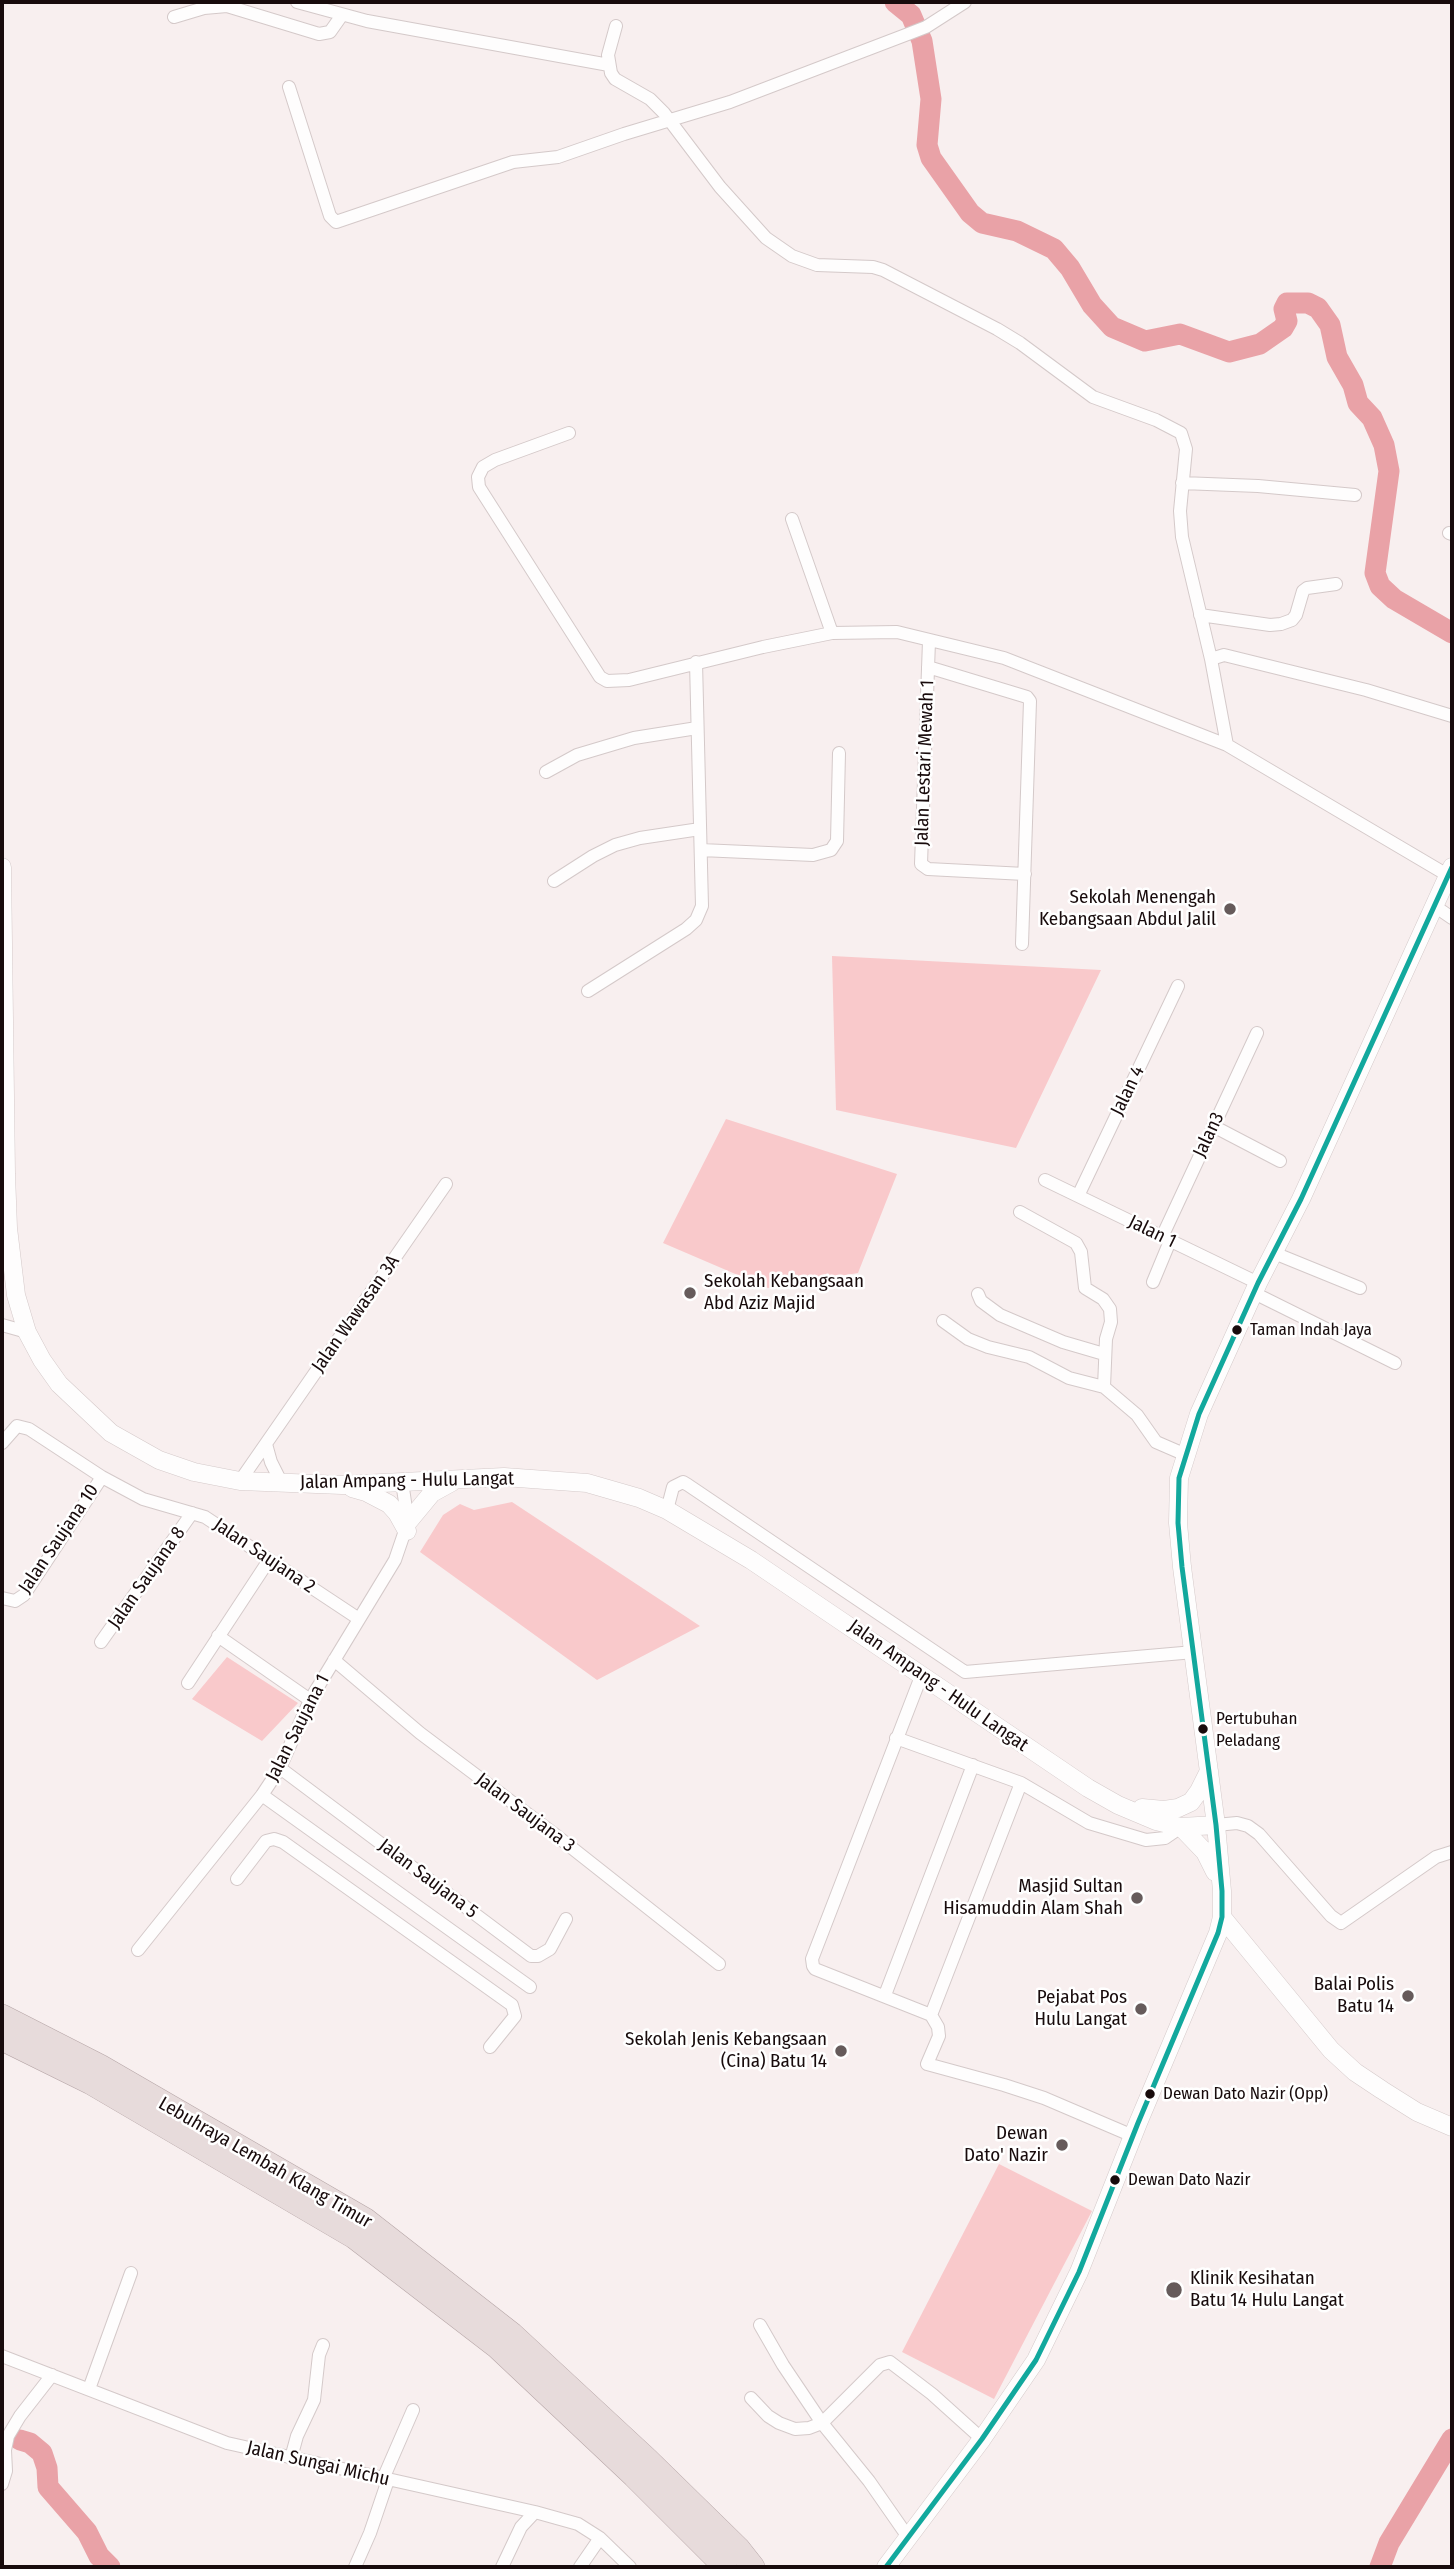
<!DOCTYPE html>
<html>
<head>
<meta charset="utf-8">
<style>
	body { margin:0 }
	#map { position:relative; width:1454px; height:2569px; overflow:hidden; background:#f8efef; font-family:"Fira Sans Condensed",sans-serif }
	canvas { display:block }
	.frame { position:absolute; inset:0; border:4px solid #180b0c; pointer-events:none }
</style>
</head>
<body>
<div id="map">
<canvas width="1454" height="2569"></canvas>
<div class="frame"></div>
</div>
<script>
const context = document.querySelector('canvas').getContext('2d');
context.lineJoin = 'round';
function fillPath(path, color) { context.fillStyle = color; context.fill(path, 'evenodd'); }
const toPath = rows => new Path2D(rows.map(r => 'M' + r).join(''));
function stroke(path, color, width, dash) { context.strokeStyle = color; context.lineWidth = width; context.lineCap = dash ? 'butt' : 'round'; context.setLineDash(dash || []); context.stroke(path); }
function write(font, color, halo, rows, align = 'center') {
  context.font = font + ' "Fira Sans Condensed",sans-serif'; context.lineWidth = 5; context.setLineDash([]); context.textBaseline = 'middle'; context.strokeStyle = halo; context.fillStyle = color; for (const [text, x, y, turn = 0] of rows) {
    context.save(); context.translate(x, y); context.rotate((+turn || 0) * Math.PI / 180); context.textAlign = isNaN(turn) ? turn : align; if (halo) context.strokeText(text, 0, 0); context.fillText(text, 0, 0); context.restore();
  }
}
fillPath(toPath([
	[832,956,1101,970,1016,1148,836,1110],
	[726,1119,897,1174,858,1273,768,1288,663,1243],
	[512,1502,700,1626,597,1680,420,1552,443,1515,460,1504,474,1510],
	[227,1657,298,1703,262,1741,192,1699],
	[999,2164,1092,2211,994,2399,902,2352]
]), '#f9c9cb');
stroke(toPath([
	[895,2,911,15,922,41,931,99,927,145,931,158,970,213,982,223,1017,231,1054,249,1070,268,1092,305,1112,327,1145,341,1180,334,1229,352,1260,344,1283,328,1287,321,1284,309,1287,303,1308,303,1318,308,1330,325,1337,357,1353,385,1358,403,1372,418,1384,445,1389,471,1375,573,1380,586,1394,599,1452,633],
	[20,2440,30,2443,42,2453,47,2468,48,2487,87,2532,99,2556,110,2567],
	[1380,2567,1389,2543,1452,2439]
]), '#e9a2a7', 21);
const street = toPath([
	[297,2,367,21,609,65],
	[174,17,204,8,227,6,319,34,330,32,342,15],
	[616,26,608,55,611,73,615,79,650,99,664,113,720,187,766,238,792,256,817,265,873,267,883,270,997,329,1020,343,1093,397,1156,420,1181,433,1186,449,1180,511,1182,537,1211,659,1227,745,1449,876],
	[289,87,330,216,336,222,513,162,558,157,624,134,730,102,908,34,926,27,965,2],
	[569,433,495,460,483,467,478,477,479,487,600,677,607,681,629,680,763,647,832,633,897,632,1004,658,1227,745],
	[1182,483,1258,486,1355,495],
	[792,519,832,633],
	[1449,533,1452,534],
	[1200,615,1270,625,1281,624,1292,620,1296,615,1303,591,1307,588,1336,584],
	[929,641,921,864,928,869,1025,874],
	[1211,659,1224,655,1366,690,1452,716],
	[928,667,1027,697,1030,701,1022,944],
	[546,772,577,755,634,738,697,728],
	[701,850,813,855,831,850,837,841,839,753],
	[554,881,593,856,615,845,640,838,700,829],
	[1436,907,1452,918],
	[588,991,686,929,696,920,702,906,696,662],
	[1213,1126,1280,1161],
	[1045,1180,1258,1283],
	[1078,1196,1178,986],
	[1020,1212,1076,1243,1081,1252,1085,1288,1103,1299,1110,1309,1111,1322,1106,1339,1104,1387],
	[1162,1237,1257,1033],
	[1274,1253,1360,1288],
	[1153,1282,1170,1241],
	[1254,1293,1395,1363],
	[978,1294,981,1301,1000,1315,1063,1342,1104,1354],
	[943,1321,968,1339,988,1347,1029,1357,1069,1378,1104,1387,1137,1415,1156,1442,1186,1455],
	[2,1325,27,1332],
	[2,1443,17,1426,29,1429,102,1477,143,1499,205,1517,359,1619],
	[266,1444,271,1462,282,1484],
	[240,1481,446,1184],
	[667,1510,673,1487,683,1482,688,1485,965,1672,1194,1652],
	[2,1598,15,1601,24,1595,102,1477],
	[218,1636,310,1700],
	[101,1642,192,1513],
	[334,1660,420,1733,553,1833,719,1964],
	[922,1674,812,1959,813,1966,815,1969,931,2015,938,2027,939,2036,927,2064,1004,2085,1044,2098,1133,2136],
	[188,1683,269,1560],
	[896,1738,1021,1783,1089,1823,1146,1840,1165,1838,1181,1827],
	[280,1768,531,1956,538,1956,550,1949,566,1919],
	[262,1795,530,1987],
	[1216,1825,1237,1823,1248,1826,1259,1834,1331,1916,1341,1923,1436,1857,1452,1852],
	[237,1879,266,1841,274,1839,283,1842,512,2005,515,2016,490,2047],
	[138,1950,262,1795,280,1768,310,1700,395,1560,408,1522,402,1482],
	[885,1995,973,1765],
	[931,2015,1021,1783],
	[760,2325,783,2365,822,2423,869,2481,908,2537],
	[2,2356,227,2443,535,2512,578,2524,600,2538,630,2567],
	[89,2389,131,2273],
	[751,2398,768,2416,779,2423,795,2429,809,2428,822,2423,880,2365,890,2362,932,2394,982,2439],
	[291,2458,297,2436,314,2400,319,2355,323,2345],
	[383,2479,413,2410],
	[2,2484,6,2471,5,2450,8,2436,20,2416,52,2375],
	[355,2567,370,2533,388,2480],
	[502,2567,521,2527,535,2512],
	[580,2567,600,2538]
]);
const secondary = toPath([
	[2,867,6,1174,8,1228,16,1295,27,1332,42,1360,59,1384,111,1433,159,1460,194,1472,240,1481,342,1485,504,1477,587,1483,639,1498,667,1510,751,1560,1088,1788,1118,1805,1156,1821,1181,1827,1216,1825],
	[352,1488,366,1492,389,1504,397,1513,407,1531],
	[408,1522,432,1493,452,1482],
	[1142,1808,1164,1810,1178,1808,1191,1802,1199,1791,1209,1771],
	[1181,1827,1205,1852,1215,1872],
	[1222,1917,1331,2050,1355,2072,1382,2090,1417,2112,1452,2127],
	[886,2567,982,2439,1036,2360,1079,2272,1138,2123,1218,1933,1222,1917,1222,1891,1216,1825,1182,1567,1178,1523,1179,1478,1199,1414,1258,1283,1301,1199,1452,867]
]);
const highway = toPath([
	[2,2016,100,2066,366,2220,512,2334,648,2460,738,2548,753,2567],
	[2,2039,91,2083,354,2237,497,2347,634,2476,725,2567]
]);
stroke(street, '#d4c9c9', 14);
stroke(secondary, '#d4c9c9', 19);
stroke(highway, '#b6a6a7', 24);
stroke(street, '#fefdfd', 12);
stroke(secondary, '#fefdfd', 18);
stroke(highway, '#e7dbdb', 23);
stroke(toPath([
	[886,2567,982,2439,1036,2360,1079,2272,1138,2123,1218,1933,1222,1917,1222,1891,1216,1825,1182,1567,1178,1523,1179,1478,1199,1414,1258,1283,1301,1199,1452,867]
]), '#12a89d', 5);
for (const [x, y, r, color] of [
	[1230,909,7,"#665b5b"],
	[690,1293,7,"#665b5b"],
	[1237,1330,6,"#180b0c"],
	[1203,1729,6,"#180b0c"],
	[1137,1898,7,"#665b5b"],
	[1408,1996,7,"#665b5b"],
	[1141,2009,7,"#665b5b"],
	[841,2051,7,"#665b5b"],
	[1150,2094,6,"#180b0c"],
	[1062,2145,7,"#665b5b"],
	[1115,2180,6,"#180b0c"],
	[1174,2290,9,"#665b5b"]
]) { const dot = new Path2D(); dot.arc(x, y, r, 0, 2 * Math.PI); context.fillStyle = color; context.fill(dot); stroke(dot, '#fff', 2.5); }
write('17px', '#180b0c', '#fff', [
	["Taman Indah Jaya",1250,1330],
	["Pertubuhan",1216,1719],
	["Peladang",1216,1741],
	["Dewan Dato Nazir (Opp)",1163,2094],
	["Dewan Dato Nazir",1128,2180]
], 'left');
write('19px', '#180b0c', '#fff', [
	["Jalan Lestari Mewah 1",925,763,-88],
	["Jalan 4",1128,1091,-64],
	["Jalan3",1209,1135,-65],
	["Jalan 1",1152,1232,26],
	["Jalan Wawasan 3A",356,1314,-55],
	["Jalan Ampang - Hulu Langat",407,1481,-1],
	["Jalan Saujana 10",59,1539,-56],
	["Jalan Saujana 2",264,1556,34],
	["Jalan Saujana 8",147,1578,-55],
	["Jalan Ampang - Hulu Langat",938,1686,35],
	["Jalan Saujana 1",298,1728,-63],
	["Jalan Saujana 3",525,1813,37],
	["Jalan Saujana 5",428,1879,37],
	["Lebuhraya Lembah Klang Timur",265,2163,30],
	["Jalan Sungai Michu",318,2464,13]
]);
write('19px', '#180b0c', '#fff', [
	["Sekolah Menengah",1216,898],
	["Kebangsaan Abdul Jalil",1216,920],
	["Sekolah Kebangsaan",704,1282,"left"],
	["Abd Aziz Majid",704,1304,"left"],
	["Masjid Sultan",1123,1887],
	["Hisamuddin Alam Shah",1123,1909],
	["Balai Polis",1394,1985],
	["Batu 14",1394,2007],
	["Pejabat Pos",1127,1998],
	["Hulu Langat",1127,2020],
	["Sekolah Jenis Kebangsaan",827,2040],
	["(Cina) Batu 14",827,2062],
	["Dewan",1048,2134],
	["Dato' Nazir",1048,2156],
	["Klinik Kesihatan",1190,2279,"left"],
	["Batu 14 Hulu Langat",1190,2301,"left"]
], 'right');
</script>
</body>
</html>
